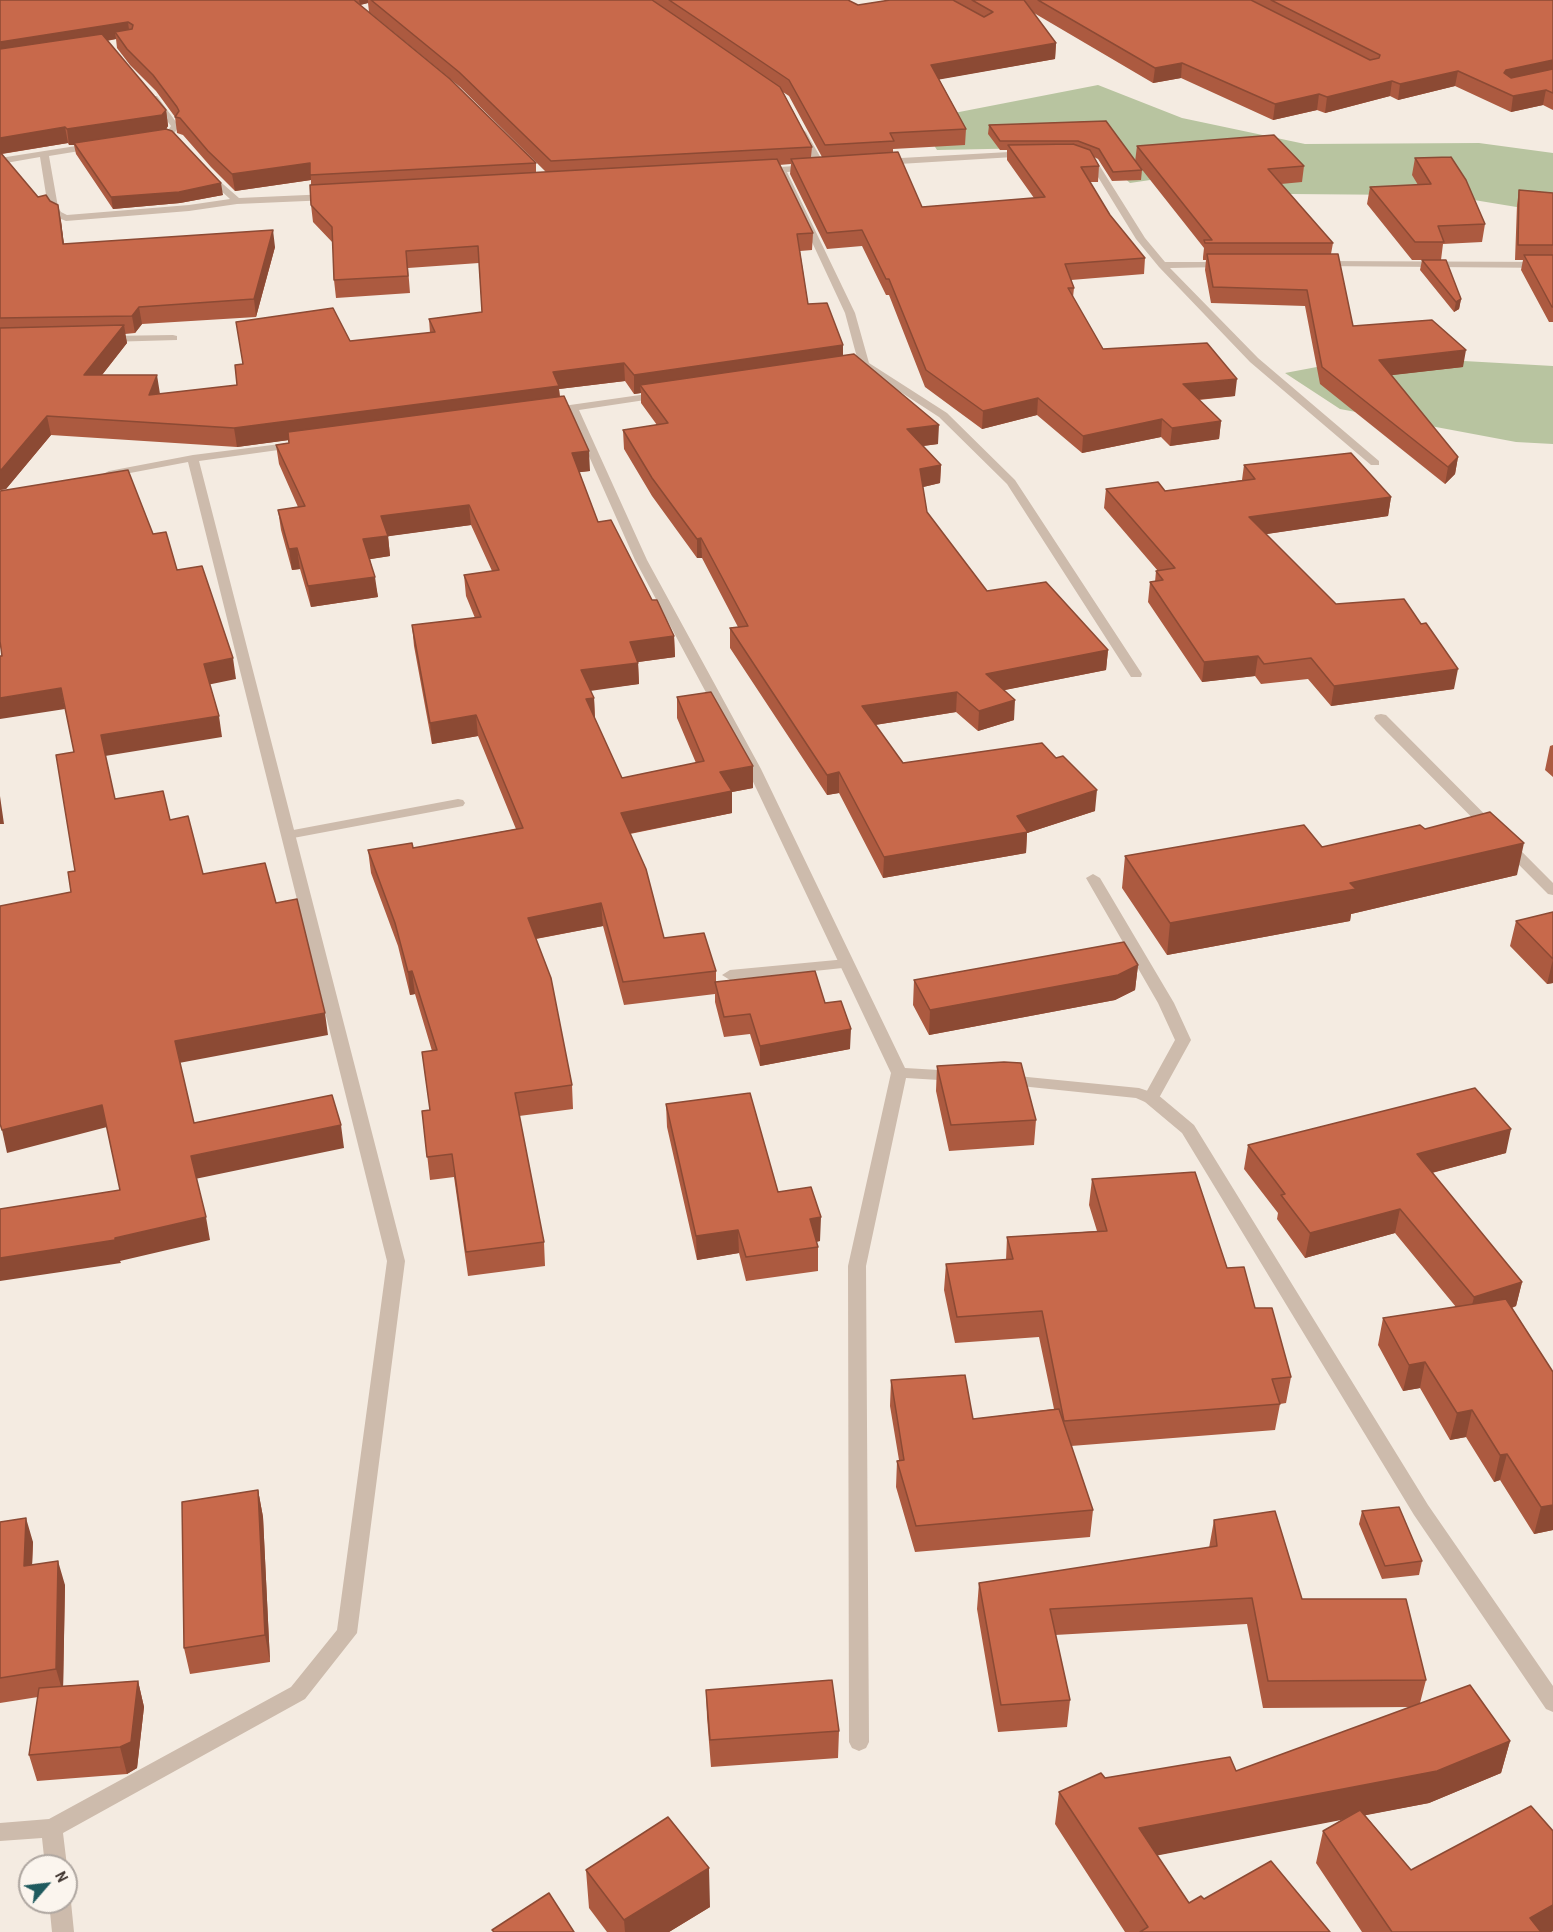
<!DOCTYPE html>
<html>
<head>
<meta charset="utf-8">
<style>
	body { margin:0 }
	#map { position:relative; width:1553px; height:1932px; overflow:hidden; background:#f4ebe1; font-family:"Archivo Narrow",sans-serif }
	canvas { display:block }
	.north { position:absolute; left:18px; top:1854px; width:60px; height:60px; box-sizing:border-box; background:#fbf5ee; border:2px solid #aea6a0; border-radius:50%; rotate:62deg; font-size:16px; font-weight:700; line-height:24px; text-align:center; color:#3b302b }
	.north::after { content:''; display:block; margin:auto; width:21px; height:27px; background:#1f5a5e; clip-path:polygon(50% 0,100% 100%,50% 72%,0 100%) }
</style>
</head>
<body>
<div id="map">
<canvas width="1553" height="1932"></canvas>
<div class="north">N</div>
</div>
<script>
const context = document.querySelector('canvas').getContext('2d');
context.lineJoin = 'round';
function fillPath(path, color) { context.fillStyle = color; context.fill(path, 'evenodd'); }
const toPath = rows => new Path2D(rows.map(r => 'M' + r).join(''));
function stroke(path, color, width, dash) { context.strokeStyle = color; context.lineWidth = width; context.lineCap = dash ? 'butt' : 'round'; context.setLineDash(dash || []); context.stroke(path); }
fillPath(toPath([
	[1098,85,1182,118,1305,144,1479,143,1553,153,1553,213,1474,200,1412,195,1290,194,1240,175,1177,176,1130,183,1089,147,937,150,918,120],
	[1375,356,1553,366,1553,444,1516,442,1340,409,1285,373]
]), '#b8c4a0');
fillPath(toPath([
	[458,799,463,800,465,803,463,806,288,839,281,835,288,831,458,799],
	[1093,874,1100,878,1174,1003,1191,1040,1159,1098,1157,1102,1151,1103,1145,1102,1143,1098,1175,1040,1158,1003,1086,878,1093,874],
	[847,959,854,964,852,967,730,980,722,975,730,970,847,959]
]), '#cdbbac');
fillPath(toPath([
	[151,96,157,96,179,126,172,137,165,135,171,126,150,98,151,96],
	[802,129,806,132,826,167,824,169,816,167,798,132,802,129],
	[95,143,99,146,98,148,49,156,58,207,61,212,67,215,189,205,230,199,205,176,205,172,208,171,239,198,329,194,334,197,329,200,237,204,189,211,66,221,54,216,48,207,40,157,0,164,0,158,95,143],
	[1027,151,1031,154,1030,156,883,165,879,162,883,159,1027,151],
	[1083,156,1089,156,1096,160,1145,238,1165,262,1228,262,1228,266,1225,267,1170,268,1258,358,1379,461,1379,465,1371,465,1250,362,1159,267,1136,239,1090,164,1082,158,1083,156],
	[811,165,816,168,814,170,787,172,855,313,869,363,947,413,1015,480,1142,674,1141,677,1131,677,1007,484,939,417,859,365,845,313,791,197,778,173,763,174,758,171,763,168,811,165],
	[1321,261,1553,262,1553,268,1318,266,1318,262,1321,261],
	[173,335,177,336,177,340,107,342,102,339,107,336,173,335],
	[661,392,666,395,665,397,579,410,647,560,761,769,905,1068,956,1071,964,1076,956,1081,906,1078,866,1266,869,1742,866,1748,859,1751,852,1748,849,1742,848,1266,891,1073,747,769,635,560,569,411,563,412,558,409,563,406,661,392],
	[296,442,302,445,300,447,199,461,405,1261,357,1633,305,1699,63,1833,67,1866,66,1868,66,1866,45,1866,42,1838,0,1841,0,1823,49,1819,291,1687,337,1630,387,1261,188,462,109,477,103,474,109,471,193,455,296,442],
	[1381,714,1386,715,1553,883,1553,895,1548,894,1376,721,1374,718,1376,715,1381,714],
	[1007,1075,1139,1088,1157,1094,1194,1125,1428,1505,1553,1686,1553,1712,1546,1709,1414,1515,1182,1133,1145,1102,1136,1098,1001,1084,999,1080,1007,1075],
	[66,1894,71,1902,74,1932,52,1932,49,1902,66,1902,66,1894]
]), '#cdbbac');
fillPath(toPath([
	[0,0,848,0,858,5,890,0,1553,0,1553,110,1543,105,1511,112,1455,86,1398,100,1390,96,1325,113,1317,110,1273,120,1181,78,1153,83,1034,13,1056,43,1055,59,939,79,966,129,965,145,893,149,893,152,922,207,1034,198,1007,160,1007,150,1000,150,988,134,989,125,1106,121,1135,162,1137,146,1304,166,1302,182,1281,184,1333,243,1331,254,1353,326,1463,367,1391,375,1458,457,1455,474,1445,484,1320,384,1305,306,1211,303,1205,270,1206,260,1203,260,1203,257,1204,248,1136,162,1142,170,1141,180,1112,181,1098,159,1094,157,1099,166,1098,182,1090,182,1110,215,1145,258,1144,274,1071,280,1074,288,1073,297,1103,349,1235,396,1199,400,1221,421,1219,439,1170,446,1161,437,1082,453,1037,415,982,429,925,387,889,295,886,295,862,246,827,249,790,174,791,164,779,165,813,233,812,250,800,251,808,304,843,345,843,355,938,444,923,446,941,465,940,483,923,487,927,512,987,591,1108,650,1106,670,1004,690,1014,720,978,731,956,712,875,725,903,763,1095,811,1027,833,1026,853,883,878,839,793,827,795,730,648,730,628,738,627,702,558,697,558,652,496,624,449,623,430,657,425,641,403,641,393,634,394,625,381,559,389,560,396,590,471,579,472,598,522,652,600,674,636,675,657,638,662,639,684,590,690,594,698,595,719,622,778,696,763,677,718,677,697,753,788,732,792,732,813,630,834,664,938,716,971,716,982,825,1003,850,1049,760,1066,750,1034,724,1037,715,1002,715,994,624,1005,603,926,536,939,572,1085,573,1109,519,1116,544,1242,545,1266,468,1276,454,1177,430,1180,422,1111,430,1110,422,1052,432,1051,415,994,410,995,398,946,371,873,368,850,413,848,516,829,478,736,432,744,414,646,412,625,475,618,466,596,464,575,492,571,471,525,388,536,390,556,370,559,378,597,311,607,300,569,292,570,281,530,278,510,298,507,279,464,276,445,289,443,288,440,237,447,51,435,6,489,0,490],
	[368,3,369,12,460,87,546,172,536,172,536,163,360,5],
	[116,39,117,48,130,65,156,91,175,117,177,133,183,135,211,167,235,191,311,180,311,205,313,222,333,243,334,280,336,298,410,293,408,268,479,263,482,312,429,319,430,333,350,341,242,364,237,385,160,394,102,375,127,343,125,334,135,333,142,324,256,317,275,247,64,244,61,221,38,197,2,154,68,143,69,145,74,145,76,154,113,209,180,203,223,195,166,129,168,126,166,110,107,41],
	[783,92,789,96,822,157,811,157,812,147],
	[1415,158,1485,224,1482,242,1443,244,1441,260,1412,260,1367,204,1370,187,1418,185,1412,175],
	[1519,190,1553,193,1553,322,1549,322,1521,270,1523,260,1515,260,1517,205],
	[1422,260,1461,299,1459,309,1454,312,1420,270],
	[1244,465,1391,497,1388,516,1266,534,1336,604,1454,689,1331,706,1308,679,1261,684,1255,676,1202,682,1148,602,1150,582,1155,582,1156,571,1158,571,1104,508,1106,489,1165,491,1242,480],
	[1553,745,1553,777,1545,770,1550,746],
	[1425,829,1517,875,1351,914,1350,921,1167,955,1122,888,1125,856,1322,847],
	[1553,912,1553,983,1547,984,1510,946,1516,921],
	[1138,965,1135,990,1115,1000,929,1035,913,1005,914,980],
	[937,1066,1036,1120,1034,1145,949,1151,936,1091],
	[666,1104,778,1192,820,1241,816,1242,818,1247,818,1271,746,1281,739,1253,697,1260,667,1127],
	[1248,1145,1506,1153,1432,1173,1522,1282,1516,1306,1512,1308,1553,1372,1553,1530,1534,1534,1500,1480,1494,1482,1466,1437,1450,1440,1420,1388,1403,1391,1378,1345,1383,1318,1456,1307,1395,1233,1305,1258,1277,1219,1278,1213,1244,1169],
	[1092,1179,1227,1268,1255,1308,1291,1377,1286,1403,1280,1404,1275,1430,1071,1446,1093,1510,1090,1537,915,1552,896,1487,897,1461,899,1460,890,1406,891,1380,973,1419,1054,1409,1039,1337,955,1343,944,1290,946,1264,1006,1260,1007,1237,1097,1231,1089,1205],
	[258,1490,263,1517,270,1662,190,1674,184,1648],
	[1362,1511,1422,1561,1419,1575,1382,1579,1359,1524],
	[1214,1520,1302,1599,1426,1680,1420,1703,1510,1741,1501,1773,1429,1803,1365,1815,1411,1870,1553,1931,1551,1932,1362,1932,1316,1863,1323,1831,1343,1819,1157,1855,1189,1903,1204,1899,1330,1932,1125,1932,1055,1824,1059,1792,1105,1778,1236,1771,1411,1707,1263,1708,1247,1624,1055,1635,1070,1700,1067,1727,998,1732,977,1609,979,1583,1209,1548],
	[0,1522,33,1542,32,1565,65,1585,63,1686,138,1681,144,1707,137,1768,127,1774,37,1781,29,1755,38,1697,0,1703],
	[706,1690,839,1731,838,1758,711,1767,707,1717],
	[586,1870,710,1907,669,1932,607,1932,589,1908]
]), '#ac5a40');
fillPath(toPath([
	[359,0,368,0,368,3,360,5],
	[128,22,130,37,115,32,116,39,0,57,0,42],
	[1056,43,1055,59,931,81,931,65],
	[1553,60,1553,75,1503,86,1504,73,1506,70],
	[1182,63,1181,78,1153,83,1155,68],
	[1458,71,1455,86,1398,100,1400,84],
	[1392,81,1390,96,1325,113,1327,97],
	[1546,90,1543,105,1511,112,1513,96],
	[1319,94,1317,110,1273,120,1275,104],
	[166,110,168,126,165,131,74,143,74,145,69,145,67,129],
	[65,127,68,143,0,154,0,138],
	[310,163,311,180,235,191,232,174],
	[221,183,223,195,180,203,113,209,111,197],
	[58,205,61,221,66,261,63,244],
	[273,230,275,247,256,317,254,299],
	[1461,299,1459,309,1454,312,1456,302],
	[139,307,142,324,135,333,132,316],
	[124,325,127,343,87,394,84,375],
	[843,345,843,363,640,385,641,393,634,394,634,375],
	[1466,350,1463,367,1376,377,1379,360],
	[624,363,625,381,559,389,560,404,237,447,234,428,553,372],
	[157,375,160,394,149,395],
	[1237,379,1235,396,1181,401,1183,384],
	[1038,398,1037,415,982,429,983,411],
	[47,416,51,435,6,489,0,490,0,470],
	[1162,419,1161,437,1082,453,1083,436],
	[1221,421,1219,439,1170,446,1172,428],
	[939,425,938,444,907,448,907,429],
	[589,451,590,471,573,473,572,453],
	[1458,457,1455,474,1445,484,1448,467],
	[941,465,940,483,919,488,920,469],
	[1391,497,1388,516,1247,537,1249,517],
	[469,505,471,525,383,537,381,516],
	[388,536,390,556,365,560,363,539],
	[701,538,702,558,697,558,697,539],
	[297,548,300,569,292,570,289,549],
	[375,577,378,597,311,607,308,586],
	[674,636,675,657,631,663,630,642],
	[1108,650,1106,670,985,694,986,674],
	[1258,656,1255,676,1202,682,1204,662],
	[233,658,236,679,207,685,204,664],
	[638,663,639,684,583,692,581,670],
	[1458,669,1454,689,1331,706,1334,686],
	[61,688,65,709,0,719,0,698],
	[957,692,956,712,862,727,862,706],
	[594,698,595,720,586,699],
	[1015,700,1014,720,978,731,979,711],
	[476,715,478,736,432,744,430,723],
	[219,716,222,737,105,756,101,735],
	[753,766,753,788,732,792,732,813,622,835,621,813,720,772],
	[839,772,839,793,827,795,827,775],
	[1097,790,1095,811,1027,833,1026,853,883,878,884,857,1017,816],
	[0,796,4,824,0,824],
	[1524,843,1517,875,1351,914,1350,921,1167,955,1170,923],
	[601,903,603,926,529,940,528,918],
	[1553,959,1553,983,1547,984],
	[1138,965,1135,990,1115,1000,929,1035,930,1010],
	[412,971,415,994,410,995,408,972],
	[325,1013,328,1035,179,1063,175,1041],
	[851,1029,850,1049,760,1066,760,1046],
	[102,1105,107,1127,7,1153,2,1130],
	[341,1125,344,1148,195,1179,191,1156],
	[1511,1129,1506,1153,1412,1178,1417,1154],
	[1400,1209,1395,1233,1305,1258,1310,1233],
	[206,1217,210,1240,120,1261,121,1263,0,1281,0,1258,115,1238],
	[821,1217,820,1241,809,1243,810,1219],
	[738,1230,739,1253,697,1260,696,1236],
	[1522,1282,1516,1306,1468,1322,1474,1297],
	[1425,1362,1420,1388,1403,1391,1409,1365],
	[1472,1410,1466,1437,1450,1440,1457,1413],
	[1507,1454,1500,1480,1494,1482,1500,1455],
	[258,1490,263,1517,270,1662,265,1635],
	[1553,1505,1553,1530,1534,1534,1541,1507],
	[26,1518,33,1542,31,1591,24,1566],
	[58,1561,65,1585,63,1693,56,1669],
	[138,1681,144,1707,137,1768,127,1774,120,1747],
	[1510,1741,1501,1773,1429,1803,1134,1860,1139,1828],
	[709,1868,710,1907,669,1932,625,1932,624,1920],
	[1553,1905,1553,1931,1551,1932,1525,1932,1530,1918]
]), '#8c4a34');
const building = toPath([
	[0,0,354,0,450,79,536,163,310,175,310,163,232,174,208,151,180,118,175,117,179,111,177,107,153,75,127,49,115,32,132,29,133,25,128,22,0,42,0,0],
	[371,0,652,0,780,87,812,147,551,161,459,72,371,0],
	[669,0,848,0,858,5,890,0,953,0,984,17,993,12,972,0,1024,0,1056,43,931,65,966,129,890,133,894,141,825,145,789,80,669,0],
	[1038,0,1251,0,1370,60,1379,58,1380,55,1271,0,1553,0,1553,60,1506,70,1504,73,1511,78,1553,69,1553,93,1546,90,1513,96,1458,71,1400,84,1392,81,1327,97,1319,94,1275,104,1182,63,1155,68,1038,0],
	[102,34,166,110,162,115,67,129,65,127,0,138,0,49,102,34],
	[1106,121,1142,170,1113,172,1099,149,1078,141,1000,141,989,125,1106,121],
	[166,129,172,131,221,183,179,192,111,197,74,143,166,129],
	[1274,135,1304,166,1268,169,1333,243,1205,243,1204,240,1212,240,1137,146,1274,135],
	[1073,144,1090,150,1099,166,1081,167,1110,215,1145,258,1065,264,1074,288,1068,288,1103,349,1207,343,1237,379,1183,384,1221,421,1172,428,1162,419,1083,436,1038,398,983,411,926,370,889,279,886,279,862,230,827,233,791,159,898,152,922,207,1045,197,1008,145,1073,144],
	[0,152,38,197,46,195,50,201,58,205,63,244,273,230,254,299,139,307,132,316,0,318,0,152],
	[1451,157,1466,180,1485,224,1438,226,1444,242,1415,242,1370,187,1431,184,1415,158,1451,157],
	[777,159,813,233,797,234,808,304,827,303,843,345,634,375,624,363,553,372,559,386,234,428,47,416,2,469,0,470,0,328,124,325,84,375,157,375,149,395,237,385,235,365,243,364,236,322,333,308,350,341,435,332,429,319,482,312,478,246,406,251,408,276,334,280,332,227,311,205,310,185,777,159],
	[1519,190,1553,193,1553,245,1518,245,1519,190],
	[1207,254,1338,254,1353,326,1432,320,1466,350,1379,360,1458,457,1448,467,1322,367,1307,290,1213,287,1207,254],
	[1524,255,1553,255,1553,307,1552,307,1524,255],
	[1422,260,1446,260,1461,299,1456,302,1422,260],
	[854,354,939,425,907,429,941,465,920,469,927,512,987,591,1046,582,1108,650,986,674,1015,700,979,711,957,692,862,706,903,763,1042,743,1056,758,1063,756,1097,790,1017,816,1028,832,884,857,839,772,827,775,730,628,748,626,701,538,697,539,652,478,623,430,668,423,640,385,854,354],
	[564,396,589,451,572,453,598,522,611,520,652,600,657,600,674,636,630,642,638,663,581,670,594,698,586,699,622,778,704,761,677,697,711,692,753,766,720,772,732,791,621,813,646,869,664,938,704,933,716,971,623,982,601,903,528,918,551,978,572,1085,515,1093,544,1242,466,1252,452,1154,427,1157,422,1111,430,1110,422,1052,437,1050,412,971,408,972,395,923,368,850,412,843,413,848,523,828,476,715,430,723,412,625,481,617,464,575,499,570,469,505,381,516,388,536,363,539,375,577,308,586,297,548,289,549,278,510,305,506,276,445,289,443,288,432,564,396],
	[1351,453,1391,497,1249,517,1336,604,1404,599,1421,624,1426,623,1458,669,1334,686,1311,658,1264,664,1258,656,1204,662,1150,582,1163,580,1156,571,1175,568,1106,489,1158,482,1165,491,1255,479,1244,465,1351,453],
	[128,470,153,534,166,532,177,570,202,566,233,658,204,664,219,716,101,735,115,799,163,791,170,820,188,816,203,874,265,863,276,903,297,899,325,1013,175,1041,194,1123,332,1095,341,1125,191,1156,206,1217,115,1238,115,1240,0,1258,0,1209,120,1190,102,1105,2,1130,0,1124,0,906,71,892,68,872,75,871,56,755,74,752,61,688,0,698,0,656,2,656,0,641,0,491,128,470],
	[1490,812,1524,843,1350,883,1356,889,1170,923,1125,856,1304,825,1322,847,1420,825,1425,829,1490,812],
	[1553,912,1553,959,1516,921,1553,912],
	[1124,942,1138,965,1118,975,930,1010,914,980,1124,942],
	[815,971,825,1003,841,1001,851,1029,760,1046,750,1014,724,1017,715,982,815,971],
	[1004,1062,1021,1063,1036,1120,951,1125,937,1066,1004,1062],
	[1475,1088,1511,1129,1417,1154,1522,1282,1474,1297,1400,1209,1310,1233,1281,1195,1285,1194,1248,1145,1475,1088],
	[750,1093,778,1192,811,1187,821,1217,810,1219,818,1247,746,1257,738,1230,696,1236,666,1104,750,1093],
	[1195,1172,1227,1268,1244,1267,1255,1308,1272,1308,1291,1377,1272,1379,1280,1404,1064,1421,1042,1311,957,1317,946,1264,1013,1259,1007,1237,1107,1231,1092,1179,1195,1172],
	[1506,1299,1553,1372,1553,1505,1541,1507,1507,1454,1500,1455,1472,1410,1457,1413,1425,1362,1409,1365,1383,1318,1506,1299],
	[965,1375,973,1419,1059,1409,1093,1510,916,1526,897,1461,904,1460,891,1380,965,1375],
	[258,1490,265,1635,184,1648,182,1502,258,1490],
	[1399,1507,1422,1561,1385,1566,1362,1511,1399,1507],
	[1275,1511,1302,1599,1406,1599,1426,1680,1268,1681,1252,1598,1050,1609,1070,1700,1001,1705,979,1583,1217,1546,1214,1520,1275,1511],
	[26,1518,24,1566,58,1561,56,1669,0,1678,0,1522,26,1518],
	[832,1680,839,1731,710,1740,706,1690,832,1680],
	[138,1681,131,1742,120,1747,29,1755,39,1688,138,1681],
	[1470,1685,1510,1741,1437,1771,1139,1828,1189,1903,1201,1896,1204,1899,1271,1861,1330,1932,1140,1932,1148,1927,1059,1792,1101,1773,1105,1778,1230,1757,1236,1771,1470,1685],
	[1531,1806,1553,1831,1553,1905,1530,1918,1541,1932,1392,1932,1323,1831,1360,1810,1411,1870,1531,1806],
	[668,1817,709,1868,624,1920,586,1870,668,1817],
	[549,1893,574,1932,494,1932,492,1930,549,1893]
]);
fillPath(building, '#c8694b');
stroke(building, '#8c4a34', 1.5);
</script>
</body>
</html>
